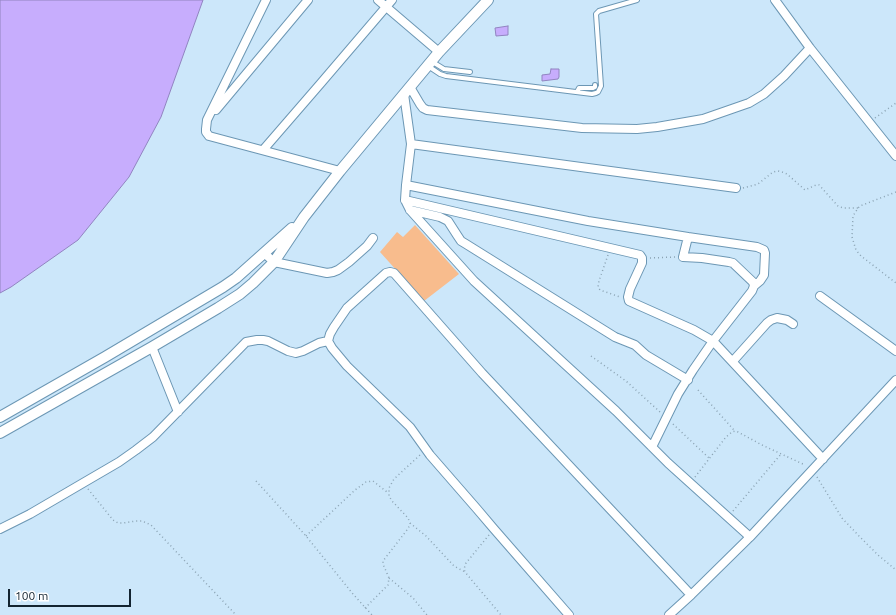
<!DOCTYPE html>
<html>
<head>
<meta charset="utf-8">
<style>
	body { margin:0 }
	#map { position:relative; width:896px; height:615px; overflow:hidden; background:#cce7fa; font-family:Ubuntu,sans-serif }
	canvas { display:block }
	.scale { position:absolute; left:8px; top:589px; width:123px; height:18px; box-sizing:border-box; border:2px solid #132430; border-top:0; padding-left:5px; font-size:12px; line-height:14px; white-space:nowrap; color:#132430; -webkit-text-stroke:3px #fff; paint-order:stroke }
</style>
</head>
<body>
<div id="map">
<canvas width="896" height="615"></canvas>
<div class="scale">100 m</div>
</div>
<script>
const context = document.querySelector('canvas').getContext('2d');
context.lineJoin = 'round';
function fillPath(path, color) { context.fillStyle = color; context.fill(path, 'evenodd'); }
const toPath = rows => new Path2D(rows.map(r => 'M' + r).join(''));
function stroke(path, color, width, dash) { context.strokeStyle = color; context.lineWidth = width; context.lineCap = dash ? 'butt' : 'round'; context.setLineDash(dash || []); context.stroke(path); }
fillPath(toPath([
	[415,225,459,274,424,301,380,252,397,232,403,237]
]), '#f8bc8d');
const water = toPath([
	[0,0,203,0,161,117,129,177,78,240,11,287,0,293,0,0],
	[508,26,508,35,496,36,495,28,508,26],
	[551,69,559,69,559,77,558,79,542,81,542,75,550,74,551,69]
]);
fillPath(water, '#c7adfd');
stroke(water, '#9184c0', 1);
const service = toPath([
	[431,61,444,69,470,72],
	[428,66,440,74,446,76,592,94,596,93,598,92,601,86,596,14,599,11,637,0],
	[577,92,579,88,593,88,595,87,595,85]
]);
const minor = toPath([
	[266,0,207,120,206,129,206,132,209,136,340,171],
	[378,0,439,52],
	[775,0,810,48,896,156],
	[410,87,420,104,423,108,427,110,582,128,637,129,657,127,703,119,749,103,764,94,784,76,810,48],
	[404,94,411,144,406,185,405,200,410,210,474,281,616,411,668,463,750,537],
	[216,110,308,0],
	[411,144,736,188],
	[263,150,321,83,392,0],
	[406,185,588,221,688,237,683,257,702,258,729,262,733,263,753,282,754,286,752,291,713,341,693,370,678,394,652,447],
	[405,200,640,255,642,258,642,263,630,289,628,297,629,301,694,330,713,341,823,459],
	[410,210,440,217,448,221,457,235,461,241,466,244,615,337,635,345,646,355,688,380],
	[688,237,757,247,764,250,765,253,764,275,760,281,754,286],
	[264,253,274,262,327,273,333,272,338,270,349,262,367,246,373,238],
	[820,296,896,351],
	[328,341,330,334,334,327,347,308,386,273,390,272,394,273,482,373,691,595],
	[152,347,178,412],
	[733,361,767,323,771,320,777,318,787,320,793,324],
	[0,529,30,514,83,483,119,462,136,450,153,437,246,342,257,340,263,340,268,341,288,351,296,353,303,351,319,343,328,341,332,348,347,366,410,427,430,455,477,509,494,529,569,615],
	[669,615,691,595,750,537,896,380]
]);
const tertiary = toPath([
	[0,417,105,357,223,287,236,278,292,228],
	[0,433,152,347,218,308,240,294,253,283,274,262,304,217,340,171,439,52,488,0]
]);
stroke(service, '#6c97b4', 6);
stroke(minor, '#6c97b4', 10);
stroke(tertiary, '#6c97b4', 12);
stroke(toPath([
	[875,118,896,103],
	[743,188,758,184,773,172,778,171,782,172,787,174,805,190,816,185,819,185,838,206,843,208,858,208],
	[896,192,860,206,858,208,853,216,852,237,856,250,861,256,896,283],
	[608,255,599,281,598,287,600,290,620,297],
	[650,258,675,257],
	[591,356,626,381,660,412],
	[698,390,734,430],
	[673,424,709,458],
	[695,477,726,437,732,432,735,431,738,432,762,445,805,465],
	[817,477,842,518,859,536,878,555,896,570],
	[256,481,306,536,353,594,372,615],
	[88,489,113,520,118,523,123,523,136,521,142,521,151,525,236,615],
	[733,511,781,454],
	[410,523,426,536,454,566,465,572],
	[489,535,466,563,464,569,465,572,480,590,501,615],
	[306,536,355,490,366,482,373,481,387,492],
	[389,578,413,598,427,615],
	[365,608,388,585,389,578,383,564,383,561,407,530,410,525,410,523,408,518,392,501,389,496,389,488,394,479,420,455]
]), '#8ba3b3', 1.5, [1, 3]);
stroke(service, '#fff', 4);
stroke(minor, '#fff', 8);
stroke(tertiary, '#fff', 10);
</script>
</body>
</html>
